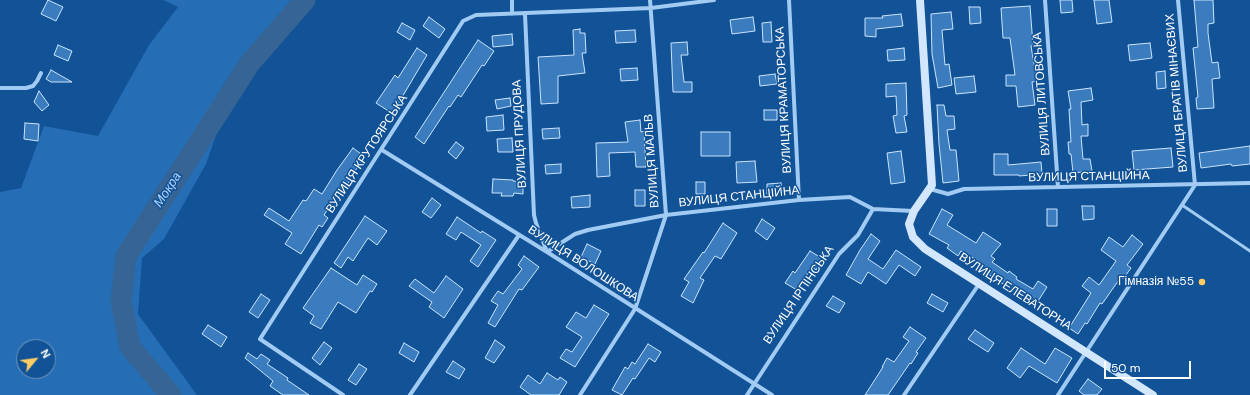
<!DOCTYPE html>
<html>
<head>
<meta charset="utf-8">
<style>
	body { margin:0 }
	#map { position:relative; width:1250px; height:395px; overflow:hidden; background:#125296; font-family:"DM Sans",sans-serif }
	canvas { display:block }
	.north { position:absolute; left:16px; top:339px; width:40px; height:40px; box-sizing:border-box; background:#125296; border:1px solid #7197c0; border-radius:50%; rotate:61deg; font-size:11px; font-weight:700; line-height:16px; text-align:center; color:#fff }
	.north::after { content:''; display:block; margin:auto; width:14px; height:18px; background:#ffcb64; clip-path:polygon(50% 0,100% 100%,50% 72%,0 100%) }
	.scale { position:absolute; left:1104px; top:361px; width:87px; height:18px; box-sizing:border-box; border:2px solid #fff; border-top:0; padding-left:5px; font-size:12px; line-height:14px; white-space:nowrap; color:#fff; -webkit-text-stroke:3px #125296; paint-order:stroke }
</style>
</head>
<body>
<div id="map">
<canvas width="1250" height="395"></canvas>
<div class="north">N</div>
<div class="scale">50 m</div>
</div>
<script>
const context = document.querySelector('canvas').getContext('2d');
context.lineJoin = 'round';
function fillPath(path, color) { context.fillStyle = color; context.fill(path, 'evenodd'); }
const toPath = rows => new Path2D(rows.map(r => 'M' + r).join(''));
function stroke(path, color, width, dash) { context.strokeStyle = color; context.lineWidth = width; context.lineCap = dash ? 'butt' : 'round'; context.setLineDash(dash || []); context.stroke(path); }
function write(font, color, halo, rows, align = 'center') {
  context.font = font + ' "DM Sans",sans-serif'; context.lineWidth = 3; context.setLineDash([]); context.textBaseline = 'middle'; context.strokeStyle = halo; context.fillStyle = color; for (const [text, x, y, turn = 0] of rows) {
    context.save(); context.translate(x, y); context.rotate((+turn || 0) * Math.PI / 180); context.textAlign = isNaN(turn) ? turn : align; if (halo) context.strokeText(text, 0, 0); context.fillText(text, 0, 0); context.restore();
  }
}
fillPath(toPath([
	[163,0,293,0,243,57,206,164,164,239,142,258,138,314,197,395,0,395,0,192,21,188,44,126,98,136,149,45,178,7],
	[24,347,48,347,48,371,24,371]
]), '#256db5');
stroke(toPath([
	[171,395,130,347,121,300,126,256,250,63,305,0]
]), '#366495', 21);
const building = toPath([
	[48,0,63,7,56,21,41,14,48,0],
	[1060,0,1072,0,1073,12,1061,13,1060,0],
	[1094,0,1109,0,1112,22,1097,24,1094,0],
	[1194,0,1213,0,1214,23,1208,24,1208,33,1212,63,1218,62,1220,78,1212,79,1214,108,1197,109,1196,98,1198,97,1193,48,1198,47,1194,0],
	[1030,6,1033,45,1031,46,1037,81,1032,82,1035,105,1018,107,1016,86,1006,86,1006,75,1015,75,1010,38,1003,38,1001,8,1030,6],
	[969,7,980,7,981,23,970,24,969,7],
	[951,12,953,29,942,30,945,65,949,64,952,85,938,88,932,54,931,14,951,12],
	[901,14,903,26,876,29,876,37,865,36,865,18,883,18,882,16,901,14],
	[429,17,445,29,439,38,423,26,429,17],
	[753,17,755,31,732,34,730,20,753,17],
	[771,22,772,42,763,42,762,23,771,22],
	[402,23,415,30,410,40,397,32,402,23],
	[580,29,580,33,585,33,586,53,582,53,585,73,558,76,558,103,541,104,538,57,574,55,573,30,580,29],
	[635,30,636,42,616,43,615,31,635,30],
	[512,34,513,45,493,47,492,36,512,34],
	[478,40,494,51,484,66,482,65,461,97,458,95,450,107,449,106,424,144,415,137,478,40],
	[687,42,688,55,681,55,684,82,692,82,692,92,673,92,671,43,687,42],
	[1150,43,1152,58,1130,61,1128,45,1150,43],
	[58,45,72,51,68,61,54,55,58,45],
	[417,48,427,55,398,104,399,104,393,114,376,103,395,75,398,78,417,48],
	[904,48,905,60,888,61,887,50,904,48],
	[637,68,638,80,621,81,620,69,637,68],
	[51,70,72,82,51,82,46,79,51,70],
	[1165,71,1166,88,1157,89,1156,72,1165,71],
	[775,74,777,84,760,86,759,76,775,74],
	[974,76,976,92,956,94,954,78,974,76],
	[906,83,907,115,904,116,907,132,896,133,893,116,897,115,896,96,886,97,886,84,906,83],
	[1091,88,1093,100,1081,102,1082,125,1088,124,1088,136,1081,136,1083,159,1090,159,1092,171,1073,173,1071,154,1069,154,1068,142,1071,142,1069,109,1071,109,1068,91,1091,88],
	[39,91,49,105,42,111,34,102,39,91],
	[510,98,511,106,497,109,495,100,510,98],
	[937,105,944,105,946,116,954,116,955,129,947,130,950,150,956,150,959,181,943,183,939,144,937,105],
	[764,110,777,110,777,120,764,120,764,110],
	[503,115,504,130,487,131,486,117,503,115],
	[640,120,641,132,644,131,646,167,636,167,635,152,609,153,610,176,597,177,596,143,628,142,625,122,640,120],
	[25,123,39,124,38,141,24,139,25,123],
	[559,128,560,138,543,139,542,129,559,128],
	[701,132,730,132,730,156,701,156,701,132],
	[512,138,513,152,498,152,497,139,512,138],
	[456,142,464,148,456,159,448,152,456,142],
	[1250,146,1250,164,1232,166,1231,164,1201,168,1199,153,1250,146],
	[353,148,365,157,350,178,351,179,343,191,341,189,324,215,328,218,322,227,319,225,301,254,285,244,292,233,264,215,269,208,289,221,303,200,306,201,314,189,322,194,337,170,353,148],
	[1171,148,1173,167,1134,170,1132,151,1171,148],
	[901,151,905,182,891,184,887,153,901,151],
	[994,154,1008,154,1008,165,1041,162,1042,174,1019,176,1019,175,994,175,994,154],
	[755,161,757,182,737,183,736,162,755,161],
	[561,164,561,173,546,174,545,165,561,164],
	[493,179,513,180,513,181,523,182,523,194,514,193,513,196,501,196,502,193,492,193,493,179],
	[696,182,705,182,705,194,696,194,696,182],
	[781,183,782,192,767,194,767,184,781,183],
	[635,190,645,190,645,206,635,206,635,190],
	[590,195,590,207,572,208,571,197,590,195],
	[432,198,441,205,431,218,422,212,432,198],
	[1082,206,1094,206,1094,219,1083,220,1082,206],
	[942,209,953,215,947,225,976,243,983,232,1001,244,991,256,995,259,992,262,1008,273,1009,271,1017,277,1016,279,1033,289,1038,281,1047,287,1035,306,1026,300,1027,299,1006,286,975,265,978,261,961,251,958,256,947,248,949,245,929,234,942,209],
	[1047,209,1057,209,1057,226,1047,226,1047,209],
	[365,216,387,231,377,245,368,238,353,261,348,257,341,268,334,263,365,216],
	[457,217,481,233,482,231,496,240,478,267,470,261,481,245,461,232,456,240,446,234,457,217],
	[762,219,775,228,767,240,755,231,762,219],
	[723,223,737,233,721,259,715,256,700,278,704,280,693,303,681,296,689,282,684,279,703,252,704,253,723,223],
	[871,234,880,241,868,259,883,269,896,250,921,267,915,276,899,265,886,284,868,272,861,284,846,275,860,250,871,234],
	[1132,235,1143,244,1127,265,1131,268,1123,279,1121,277,1102,304,1100,303,1087,324,1085,323,1078,334,1069,328,1091,293,1082,286,1089,277,1099,285,1116,261,1101,250,1109,237,1123,247,1132,235],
	[587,244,601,251,595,264,581,257,587,244],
	[810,251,823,259,816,270,812,267,797,290,785,283,793,271,795,273,810,251],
	[524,256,539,267,522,290,519,289,495,327,488,323,498,305,491,301,498,291,503,294,522,269,518,265,524,256],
	[331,268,357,285,363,275,377,284,372,292,370,291,356,313,338,302,321,329,310,323,314,316,303,308,331,268],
	[446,276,463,289,444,318,429,307,432,302,409,286,415,279,434,293,446,276],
	[261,294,270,300,258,318,249,312,261,294],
	[932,294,948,303,943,312,927,303,932,294],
	[833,296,845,303,839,313,826,306,833,296],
	[594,305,609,314,575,367,560,358,566,349,572,352,582,337,566,327,576,312,586,318,594,305],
	[208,325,227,337,221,347,202,334,208,325],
	[910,327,926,338,916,352,918,353,911,364,910,363,888,395,865,395,883,367,882,367,887,358,894,362,909,341,903,337,910,327],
	[975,330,994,343,988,352,968,339,975,330],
	[495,340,505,347,494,363,485,358,495,340],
	[324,342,332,348,320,365,312,358,324,342],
	[404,343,419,352,414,362,399,353,404,343],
	[648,344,661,352,655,362,649,358,635,379,633,378,622,395,612,390,625,367,628,369,632,362,635,364,648,344],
	[1021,348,1045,364,1055,348,1072,358,1057,383,1029,366,1020,378,1007,368,1021,348],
	[248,353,257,359,261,354,270,360,267,364,288,378,287,380,309,395,283,395,270,386,273,381,245,358,248,353],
	[453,361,465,369,459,379,446,372,453,361],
	[359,364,367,369,356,385,348,380,359,364],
	[547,373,558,380,560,377,567,382,559,395,531,395,520,387,528,375,540,384,547,373],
	[1088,379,1102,389,1097,395,1084,395,1079,391,1088,379]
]);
fillPath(building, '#3b7cbe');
stroke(building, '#cae4fd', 1);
stroke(toPath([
	[1182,205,1250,251]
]), '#a2cbf3', 3);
stroke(toPath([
	[512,0,512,14],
	[789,0,799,200],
	[1045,0,1058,187],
	[525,14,534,215,536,223,547,252,575,234,588,230,666,215,799,200,850,197,873,209,913,211],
	[0,88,26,88,33,86,37,81,41,73],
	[382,150,547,252,772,395],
	[930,189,948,194,964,189,1250,183],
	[343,395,260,339,463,21,476,15,651,8,714,0],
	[410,395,519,235],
	[580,395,635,309,666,215,650,0],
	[747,395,839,254,858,235,873,209],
	[904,395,979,284],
	[1058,395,1195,185,1178,0]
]), '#a2cbf3', 4);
stroke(toPath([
	[920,0,932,185,914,211,909,224,913,237,925,249,1153,395]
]), '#d2e6fd', 8);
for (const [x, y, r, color] of [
	[1202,282,4,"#ffcb64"]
]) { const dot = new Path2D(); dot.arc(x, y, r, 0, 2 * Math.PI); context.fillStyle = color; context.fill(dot); stroke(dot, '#125296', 1.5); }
write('12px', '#fff', '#125296', [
	["ВУЛИЦЯ БРАТІВ МІНАЄВИХ",1177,93,-95],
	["ВУЛИЦЯ ЛИТОВСЬКА",1042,94,-94],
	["ВУЛИЦЯ КРАМАТОРСЬКА",784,100,-93],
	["ВУЛИЦЯ ПРУДОВА",520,134,-93],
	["ВУЛИЦЯ КРУТОЯРСЬКА",367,154,-57],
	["ВУЛИЦЯ МАЛЬВ",652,161,-94],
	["ВУЛИЦЯ СТАНЦІЙНА",1089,177,-1],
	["ВУЛИЦЯ СТАНЦІЙНА",739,197,-6],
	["ВУЛИЦЯ ВОЛОШКОВА",583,264,33],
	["ВУЛИЦЯ ЕЛЕВАТОРНА",1015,292,33],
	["ВУЛИЦЯ ІРПІНСЬКА",799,295,-56]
]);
write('12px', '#fff', '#125296', [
	["Гімназія №55",1194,282]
], 'right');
write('italic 13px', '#afd4fa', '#125296', [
	["Мокра",168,190,-57]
]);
</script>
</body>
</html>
